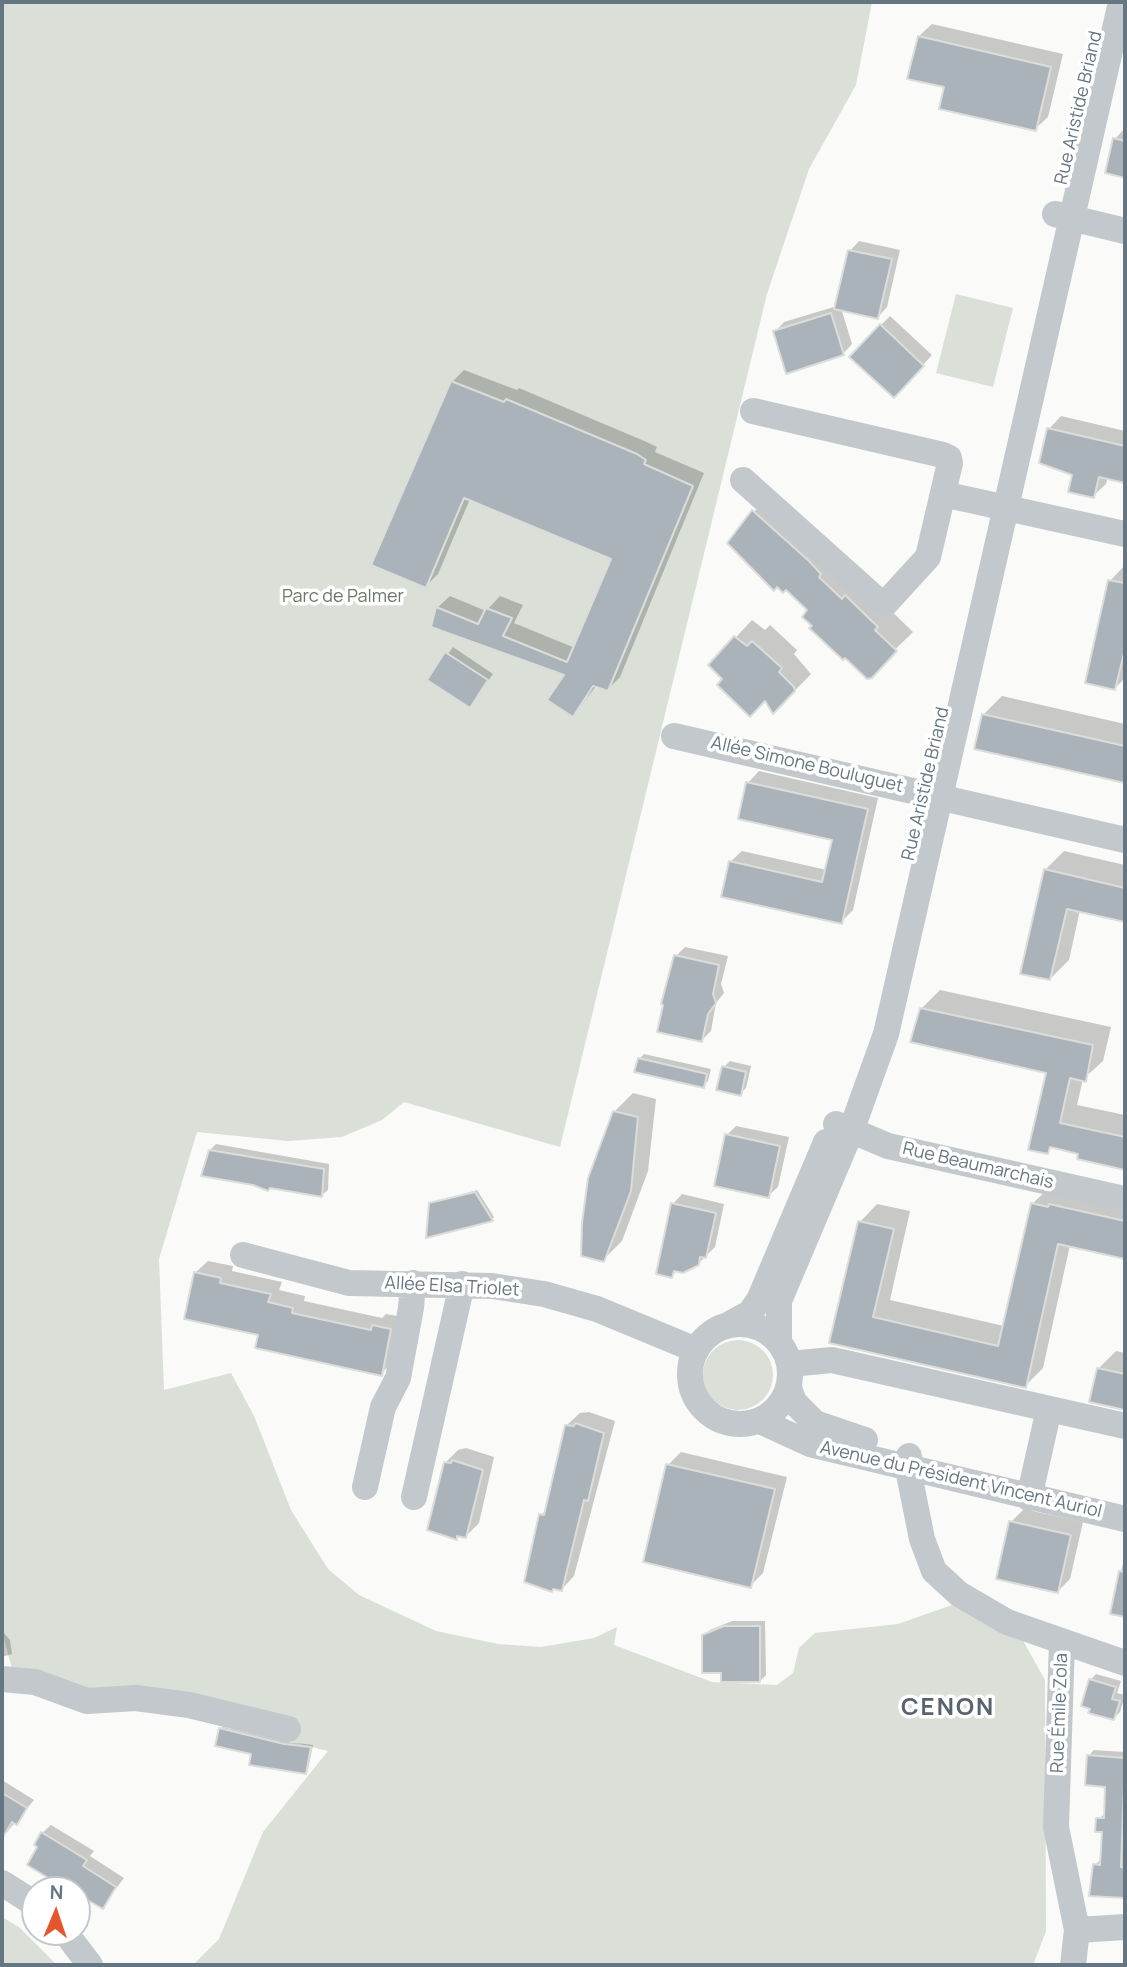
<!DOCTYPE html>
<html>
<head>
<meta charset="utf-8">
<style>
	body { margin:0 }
	#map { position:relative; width:1127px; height:1967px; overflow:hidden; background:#fafaf8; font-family:Manrope,sans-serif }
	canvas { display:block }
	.frame { position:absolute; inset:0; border:4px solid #657683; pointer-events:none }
	.north { position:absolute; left:21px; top:1876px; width:70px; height:70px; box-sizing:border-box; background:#fff; border:2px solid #c1c8cd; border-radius:50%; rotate:2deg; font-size:19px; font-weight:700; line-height:28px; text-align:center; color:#657683 }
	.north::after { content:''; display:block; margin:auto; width:24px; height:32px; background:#e4572e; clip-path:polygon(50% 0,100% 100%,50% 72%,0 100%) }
</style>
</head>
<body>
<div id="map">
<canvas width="1127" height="1967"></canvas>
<div class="frame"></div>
<div class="north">N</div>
</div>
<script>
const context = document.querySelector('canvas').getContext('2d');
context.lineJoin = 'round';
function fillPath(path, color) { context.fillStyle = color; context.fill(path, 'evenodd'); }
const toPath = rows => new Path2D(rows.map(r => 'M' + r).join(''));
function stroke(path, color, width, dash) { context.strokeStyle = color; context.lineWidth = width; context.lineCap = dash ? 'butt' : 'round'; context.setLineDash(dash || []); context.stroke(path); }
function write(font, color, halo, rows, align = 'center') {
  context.font = font + ' Manrope,sans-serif'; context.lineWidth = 7; context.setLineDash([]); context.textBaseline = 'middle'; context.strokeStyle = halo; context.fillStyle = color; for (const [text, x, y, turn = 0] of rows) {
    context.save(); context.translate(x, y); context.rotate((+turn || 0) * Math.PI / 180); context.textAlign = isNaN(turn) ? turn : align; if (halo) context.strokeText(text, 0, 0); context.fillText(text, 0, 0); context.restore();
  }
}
fillPath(toPath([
	[2,2,872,2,856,85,809,169,767,294,560,1147,404,1102,382,1120,342,1137,288,1141,197,1132,159,1259,164,1390,231,1373,254,1416,291,1510,328,1569,359,1595,436,1631,498,1644,541,1647,594,1638,617,1627,614,1645,712,1682,777,1685,793,1673,799,1648,815,1633,898,1624,952,1605,1021,1637,1045,1680,1046,1931,1033,1965,193,1965,219,1939,263,1832,328,1751,13,1673,2,1630],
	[956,294,1013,308,993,387,936,373],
	'703 1375a35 35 0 1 1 70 0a35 35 0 1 1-70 0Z',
	[2,1917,19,1927,57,1965,2,1965]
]), '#dadfd7');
fillPath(toPath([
	[932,24,1063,54,1048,117,1035,129,946,86,919,36],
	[1125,128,1125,176,1107,172,1115,139],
	[859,241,900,250,887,307,878,317,841,308,852,344,843,354,775,332,784,322,837,306,850,251],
	[890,316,932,355,903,387,881,325],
	[464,370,517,390,519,388,649,443,657,447,655,452,704,473,620,677,608,689,597,685,573,715,566,674,437,608,450,596,486,611,500,596,523,605,514,623,575,648,614,558,470,499,438,574,426,586,452,382],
	[1061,416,1125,431,1125,481,1108,477,1106,484,1093,496,1074,474,1049,429],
	[771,494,913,632,867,677,815,626,809,609,754,512],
	[1125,565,1125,678,1115,688,1110,581],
	[752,620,765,630,770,625,797,650,794,654,811,674,774,712,765,699,725,679,710,665],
	[453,647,493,674,475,700,430,679],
	[1002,696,1125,724,1125,781,976,748,983,715],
	[759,771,878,798,853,910,841,922,730,862,742,851,827,870,834,839,748,783],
	[1064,851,1125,865,1125,920,1080,910,1069,960,1050,979,1045,870],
	[685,947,728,956,721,984,724,993,716,1003,711,1031,702,1040,676,956],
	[940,990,1111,1027,1103,1061,1083,1079,1077,1105,1125,1115,1125,1168,1079,1158,1080,1152,1053,1146,1047,1152,1048,1071,921,1009],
	[644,1054,711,1069,708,1081,703,1086,639,1059],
	[730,1061,751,1066,746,1088,740,1094,724,1067],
	[633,1093,656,1099,648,1171,622,1241,603,1260,614,1112],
	[736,1126,789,1137,778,1187,768,1196,727,1135],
	[216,1144,329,1164,328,1190,322,1195,210,1150],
	[1050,1187,1125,1200,1125,1257,1070,1245,1043,1368,1025,1386,831,1342,860,1222,877,1204,910,1211,890,1300,1004,1326,1032,1204],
	[477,1190,494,1217,492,1220,430,1204],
	[682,1194,724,1204,715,1247,698,1264,677,1270,672,1276,673,1204],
	[208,1261,233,1266,232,1271,282,1282,279,1290,305,1296,304,1301,382,1318,386,1314,403,1317,393,1361,381,1374,260,1334,195,1273],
	[1116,1351,1125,1353,1125,1408,1091,1400,1098,1369],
	[589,1412,615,1421,574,1576,562,1589,555,1587,552,1590,541,1515,548,1508,567,1425,580,1413],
	[466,1448,494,1457,479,1523,466,1536,459,1534,456,1538,445,1463,458,1450],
	[681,1452,787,1477,763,1573,750,1586,668,1465],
	[1024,1509,1083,1522,1070,1579,1058,1591,1011,1522],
	[1125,1554,1125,1616,1112,1613],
	[732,1621,765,1621,766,1675,760,1681,723,1671,703,1636,710,1630],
	[2,1631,10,1640,12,1654,2,1657],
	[1096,1674,1121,1681,1117,1693,1125,1695,1120,1712,1114,1718,1090,1680],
	[223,1727,288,1742,313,1745,308,1770,305,1772,253,1752,220,1729],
	[1094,1750,1125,1752,1125,1896,1095,1865,1101,1859,1104,1831,1098,1819,1106,1813,1107,1785,1088,1756],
	[2,1780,34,1800,2,1838],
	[51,1825,94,1851,90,1856,124,1878,102,1907,73,1890,40,1847,42,1833]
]), '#0003');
const building = toPath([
	[918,36,1051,67,1036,131,939,109,944,87,907,79,918,36],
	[1113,138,1125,141,1125,178,1105,173,1113,138],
	[848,250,892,259,878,319,834,309,848,250],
	[831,313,844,355,786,374,773,331,831,313],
	[880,324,924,366,894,398,849,357,880,324],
	[451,381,504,402,506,399,637,454,646,460,644,464,693,486,608,691,593,686,573,717,547,700,564,675,431,627,436,607,478,624,486,608,512,618,503,636,567,662,611,559,464,498,426,588,371,565,451,381],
	[1047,428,1125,446,1125,483,1099,477,1094,498,1068,492,1072,475,1039,463,1047,428],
	[752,510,809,561,821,574,819,577,842,599,845,595,878,627,875,630,897,651,872,678,867,679,845,658,843,660,809,628,812,626,802,617,807,610,786,590,783,593,777,587,774,591,727,543,752,510],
	[1108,580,1125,583,1125,649,1115,690,1085,683,1108,580],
	[734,636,747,646,752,641,782,668,779,672,794,687,795,691,773,714,765,701,750,717,717,685,722,679,708,665,734,636],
	[445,652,488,680,470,708,427,680,445,652],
	[982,714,1125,746,1125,783,974,749,982,714],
	[746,782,868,809,842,924,721,897,729,861,822,882,832,840,738,819,746,782],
	[1044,869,1125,888,1125,922,1067,909,1050,980,1020,974,1044,869],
	[674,955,719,965,713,994,716,1003,708,1014,702,1042,657,1032,663,1005,661,1004,674,955],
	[920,1008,1093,1045,1086,1082,1070,1078,1060,1123,1125,1137,1125,1170,1077,1159,1078,1154,1050,1147,1048,1154,1028,1150,1046,1073,910,1042,920,1008],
	[638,1058,707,1074,704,1088,634,1072,638,1058],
	[722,1066,746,1072,741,1096,716,1090,722,1066],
	[613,1111,638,1117,631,1191,604,1262,581,1256,582,1223,588,1178,613,1111],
	[725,1134,780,1146,769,1198,714,1186,725,1134],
	[209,1150,324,1169,322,1197,270,1188,268,1191,253,1185,201,1176,209,1150],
	[475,1192,493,1221,426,1238,429,1203,475,1192],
	[671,1203,716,1213,706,1258,700,1257,699,1265,683,1273,674,1271,672,1278,656,1274,671,1203],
	[1031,1203,1048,1207,1049,1204,1125,1221,1125,1259,1058,1244,1026,1388,829,1343,858,1221,894,1229,873,1317,998,1346,1031,1203],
	[194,1272,221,1278,220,1283,271,1294,268,1302,293,1308,292,1313,371,1330,372,1325,391,1329,382,1376,255,1348,258,1335,184,1319,194,1272],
	[1097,1368,1125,1374,1125,1410,1089,1402,1097,1368],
	[575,1423,604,1433,588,1501,584,1500,562,1591,553,1589,552,1592,524,1582,539,1514,544,1515,565,1425,574,1426,575,1423],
	[452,1460,483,1470,466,1538,457,1536,457,1540,427,1530,444,1462,451,1463,452,1460],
	[666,1464,775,1489,751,1588,643,1562,666,1464],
	[1009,1521,1071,1535,1058,1593,996,1579,1009,1521],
	[1119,1571,1125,1572,1125,1617,1110,1614,1119,1571],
	[724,1626,760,1626,760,1682,721,1682,721,1673,702,1673,702,1635,724,1626],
	[1089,1679,1116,1687,1112,1699,1120,1701,1114,1720,1088,1713,1090,1709,1081,1706,1089,1679],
	[219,1728,284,1744,311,1747,306,1774,249,1765,251,1754,215,1746,219,1728],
	[1087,1755,1125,1758,1121,1867,1125,1868,1125,1898,1089,1896,1093,1864,1100,1865,1102,1832,1095,1832,1096,1818,1104,1818,1105,1787,1085,1785,1087,1755],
	[2,1793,27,1808,17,1825,12,1822,2,1839,2,1793],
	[41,1832,87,1860,83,1866,116,1887,103,1909,77,1894,77,1890,68,1890,27,1865,37,1847,34,1845,41,1832]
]);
fillPath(building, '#aab3b9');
stroke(building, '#dcdcda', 2);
stroke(toPath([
	[1055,214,1125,231],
	[743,480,877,600,885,604,928,557,950,463,949,458,943,455,753,411],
	[943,494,1125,534],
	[674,736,1125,840],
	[836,1124,888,1146,1125,1199],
	[243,1255,349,1283,492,1286,544,1294,597,1309,696,1350],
	'690 1374a50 50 0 1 1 100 0a50 50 0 1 1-100 0Z',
	[728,1325,750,1313,759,1300,826,1142],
	[779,1342,779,1301,851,1131,886,1034,1121,2],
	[790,1364,832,1360,1125,1426],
	[789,1388,794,1402,815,1423,865,1440],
	[760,1421,810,1444,1125,1519],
	[909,1456,908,1469,922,1539,934,1571,959,1594,1007,1622,1125,1663],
	[365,1487,383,1407,398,1378,411,1308,413,1283],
	[414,1497,462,1284],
	[1029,1498,1049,1409],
	[1062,1642,1056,1827,1077,1930,1073,1965],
	[2,1679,35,1682,87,1701,136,1698,189,1705,288,1729],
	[2,1883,35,1904],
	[1077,1930,1125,1927],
	[65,1932,90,1965]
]), '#c3c8cc', 26);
write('18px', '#657683', '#fff', [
	["Rue Aristide Briand",1079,108,-77],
	["Allée Simone Bouluguet",807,765,13],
	["Rue Aristide Briand",926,784,-77],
	["Rue Beaumarchais",978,1166,13],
	["Allée Elsa Triolet",452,1287,3],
	["Avenue du Président Vincent Auriol",961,1480,13],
	["Rue Émile Zola",1060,1713,-88]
]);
write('18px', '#687a64', '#fff', [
	["Parc de Palmer",343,597]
]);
context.letterSpacing = '2px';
write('bold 24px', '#57646e', '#fff', [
	["CENON",948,1708]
]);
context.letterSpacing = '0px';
</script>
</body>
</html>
